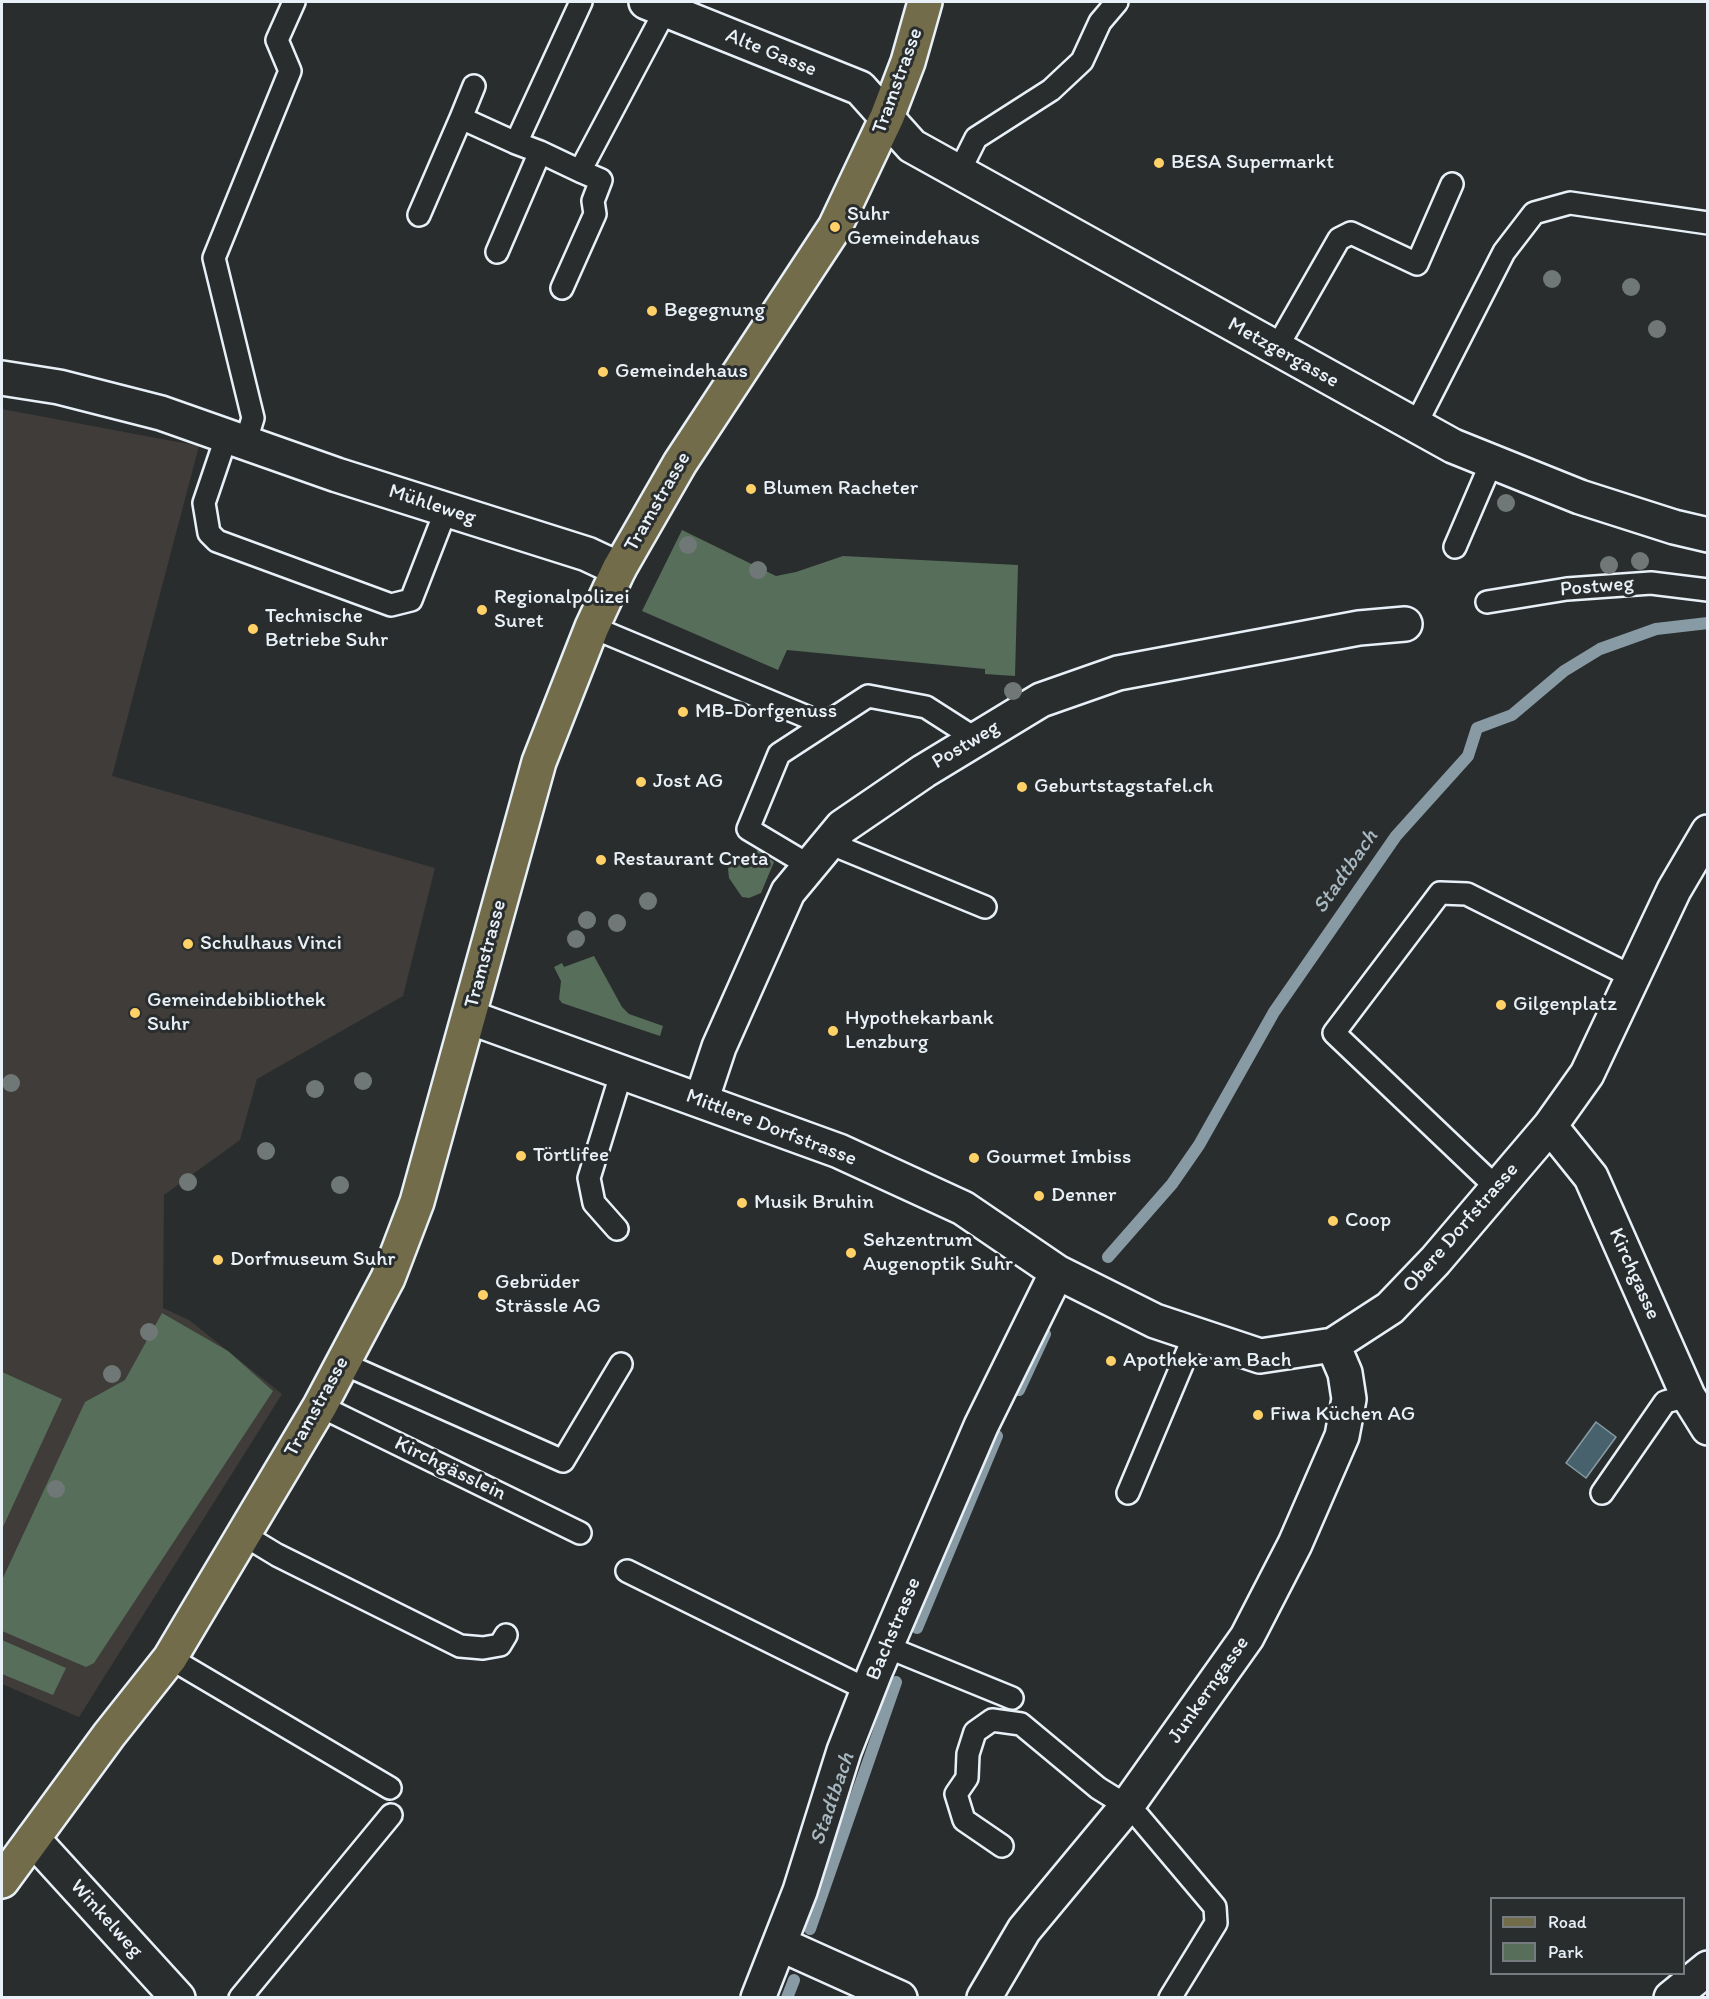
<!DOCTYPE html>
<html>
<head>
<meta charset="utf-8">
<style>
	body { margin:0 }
	#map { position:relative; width:1709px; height:1999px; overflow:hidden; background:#2a2d2e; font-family:Itim,sans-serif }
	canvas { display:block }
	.frame { position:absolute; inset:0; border:3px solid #e8f1f8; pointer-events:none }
	.legend { position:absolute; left:1490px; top:1897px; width:195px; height:78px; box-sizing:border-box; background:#2a2d2e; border:2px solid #767b7f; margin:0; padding:8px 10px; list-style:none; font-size:18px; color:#e8f1f8 }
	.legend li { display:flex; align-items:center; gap:12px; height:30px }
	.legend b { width:30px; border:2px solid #767b7f }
</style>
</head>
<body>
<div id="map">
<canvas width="1709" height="1999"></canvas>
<div class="frame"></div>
<ul class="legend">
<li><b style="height:8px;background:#726c4b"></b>Road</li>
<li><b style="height:16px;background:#576e5a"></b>Park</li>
</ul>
</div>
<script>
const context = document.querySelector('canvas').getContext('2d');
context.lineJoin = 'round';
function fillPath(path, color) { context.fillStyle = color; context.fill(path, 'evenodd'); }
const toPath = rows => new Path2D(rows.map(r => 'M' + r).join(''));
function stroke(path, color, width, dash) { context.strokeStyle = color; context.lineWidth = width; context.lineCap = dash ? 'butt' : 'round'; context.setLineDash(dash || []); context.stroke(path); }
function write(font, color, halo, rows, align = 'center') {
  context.font = font + ' Itim,sans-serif'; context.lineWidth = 6; context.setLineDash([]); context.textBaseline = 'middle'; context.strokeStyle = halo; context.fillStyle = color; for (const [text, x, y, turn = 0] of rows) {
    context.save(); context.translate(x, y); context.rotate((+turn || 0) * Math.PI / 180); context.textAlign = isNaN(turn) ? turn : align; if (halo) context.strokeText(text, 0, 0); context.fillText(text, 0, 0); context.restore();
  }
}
fillPath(toPath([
	[2,409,199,446,112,776,435,868,403,996,257,1079,240,1140,164,1195,163,1308,189,1320,282,1394,79,1717,2,1684]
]), '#3f3c3a');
fillPath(toPath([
	[682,530,776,576,796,572,843,556,1018,565,1015,676,985,674,985,669,787,650,778,670,642,611],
	[759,850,774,862,761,893,749,898,742,897,729,878,728,869,731,861],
	[594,956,622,1007,629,1014,663,1026,660,1036,562,1003,559,999,561,981,554,967,562,963,564,967],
	[162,1313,228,1351,273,1391,94,1663,86,1667,2,1631,2,1580,85,1402,125,1380],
	[2,1372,62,1399,2,1529],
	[2,1640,66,1668,53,1695,2,1674]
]), '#576e5a');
const water = toPath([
	[1596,1422,1616,1437,1586,1478,1566,1463,1596,1422]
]);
fillPath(water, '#48626d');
stroke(water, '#889ba5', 1.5);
stroke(toPath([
	[1108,1257,1172,1184,1199,1145,1274,1012,1396,836,1468,756,1477,728,1512,715,1564,671,1600,649,1656,629,1708,623],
	[1019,1390,1045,1334],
	[917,1628,997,1436],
	[810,1929,896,1682],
	[787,1998,794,1980]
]), '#889ba5', 12);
const service = toPath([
	[461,118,474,86],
	[540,152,580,171],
	[959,172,976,138,1051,90,1082,61,1100,22,1117,2],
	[419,215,461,118,516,143],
	[497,252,540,152,516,143,581,2],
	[562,288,595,214,593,201,601,180,580,171,665,11],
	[1276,349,1339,239,1351,233,1417,264,1452,184],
	[1415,426,1504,252,1534,213,1570,203,1708,223],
	[227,435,204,503,209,533,217,541,391,605,411,600,446,510],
	[246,441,253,418,214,258,290,71,277,40,294,2],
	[1455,547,1492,461],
	[1487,602,1567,589,1651,583,1708,590],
	[592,627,824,724],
	[829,843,985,907],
	[810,866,748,829,779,754,868,696,926,707,976,739],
	[1497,1188,1334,1033,1440,893,1467,894,1633,977],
	[617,1229,594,1203,589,1178,622,1071],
	[342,1363,563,1461,621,1364],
	[320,1406,580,1533],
	[1128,1493,1195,1334],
	[1602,1493,1665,1402,1688,1396],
	[244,1535,277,1555,460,1646,483,1648,500,1645,506,1635],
	[627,1571,868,1690],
	[887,1647,1012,1698],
	[170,1658,390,1788],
	[1002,1846,964,1820,956,1794,967,1778,968,1754,975,1732,992,1720,1021,1724,1098,1788,1127,1806,1139,1817,1215,1907,1216,1923,1170,1998],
	[240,1998,391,1815]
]);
const minor = toPath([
	[646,2,860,88,912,146,1453,446,1580,497,1674,527,1708,535],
	[2,378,59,387,161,413,337,475,587,554,619,569],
	[469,1017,839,1151,963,1208,1057,1272,1155,1321,1260,1356,1333,1345,1390,1308,1435,1261,1550,1126,1587,1074,1674,890,1708,832],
	[701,1101,719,1047,788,892,842,827,924,771,1041,700,1118,673,1359,628,1405,624],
	[1550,1126,1591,1177,1688,1396,1708,1428],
	[33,1839,178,1998],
	[780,1944,900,1998],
	[758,1998,800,1891,844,1751,875,1672,981,1426,1057,1272],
	[984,1998,1024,1930,1127,1806,1247,1637,1295,1544,1342,1436,1349,1399,1345,1373,1333,1345],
	[1671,1998,1708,1968]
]);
const primary = toPath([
	[2,1881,109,1735,170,1658,320,1406,388,1278,417,1202,539,762,592,627,619,569,680,463,835,227,887,117,908,62,925,2]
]);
stroke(service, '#e8f1f8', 26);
stroke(minor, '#e8f1f8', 38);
stroke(primary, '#e8f1f8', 38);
stroke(service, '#2a2d2e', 21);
stroke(minor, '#2a2d2e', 33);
stroke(primary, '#726c4b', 33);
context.fillStyle = '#6f7876';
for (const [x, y] of [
	[1552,279],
	[1631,287],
	[1657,329],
	[1506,503],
	[688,545],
	[1640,561],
	[1609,565],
	[758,570],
	[1013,691],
	[648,901],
	[587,920],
	[617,923],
	[576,939],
	[363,1081],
	[11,1083],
	[315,1089],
	[266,1151],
	[188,1182],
	[340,1185],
	[149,1332],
	[112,1374],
	[56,1489]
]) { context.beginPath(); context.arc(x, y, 9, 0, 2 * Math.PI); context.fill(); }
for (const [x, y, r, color] of [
	[1159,163,6,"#ffd166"],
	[835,227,6,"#ffd166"],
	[652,311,6,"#ffd166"],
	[603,372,6,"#ffd166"],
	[751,489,6,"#ffd166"],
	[482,610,6,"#ffd166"],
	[253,629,6,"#ffd166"],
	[683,712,6,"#ffd166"],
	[641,782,6,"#ffd166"],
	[1022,787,6,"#ffd166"],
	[601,860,6,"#ffd166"],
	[188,944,6,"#ffd166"],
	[1501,1005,6,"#ffd166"],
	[135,1013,6,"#ffd166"],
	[833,1031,6,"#ffd166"],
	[521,1156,6,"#ffd166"],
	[974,1158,6,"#ffd166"],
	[1039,1196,6,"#ffd166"],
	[742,1203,6,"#ffd166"],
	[1333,1221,6,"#ffd166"],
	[851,1253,6,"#ffd166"],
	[218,1260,6,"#ffd166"],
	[483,1295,6,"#ffd166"],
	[1111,1361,6,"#ffd166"],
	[1258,1415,6,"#ffd166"]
]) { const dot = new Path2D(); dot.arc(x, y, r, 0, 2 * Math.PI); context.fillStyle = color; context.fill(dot); stroke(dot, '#2a2d2e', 2); }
write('21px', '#e8f1f8', '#2a2d2e', [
	["Alte Gasse",771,53,22],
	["Tramstrasse",898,81,-70],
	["Metzgergasse",1283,353,29],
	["Tramstrasse",658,502,-60],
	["Mühleweg",432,505,18],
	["Postweg",1597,587,-5],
	["Postweg",966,745,-31],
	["Tramstrasse",486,954,-75],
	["Mittlere Dorfstrasse",771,1128,21],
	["Obere Dorfstrasse",1461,1228,-49],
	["Kirchgasse",1634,1274,66],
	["Tramstrasse",317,1407,-61],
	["Kirchgässlein",450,1469,26],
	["Bachstrasse",894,1629,-67],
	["Junkerngasse",1209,1690,-55],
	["Winkelweg",106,1919,48]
]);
write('21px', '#e8f1f8', '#2a2d2e', [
	["BESA Supermarkt",1171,163],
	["Suhr",847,215],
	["Gemeindehaus",847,239],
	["Begegnung",664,311],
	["Gemeindehaus",615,372],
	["Blumen Racheter",763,489],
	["Regionalpolizei",494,598],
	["Suret",494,622],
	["Technische",265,617],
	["Betriebe Suhr",265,641],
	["MB-Dorfgenuss",695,712],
	["Jost AG",653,782],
	["Geburtstagstafel.ch",1034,787],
	["Restaurant Creta",613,860],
	["Schulhaus Vinci",200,944],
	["Gemeindebibliothek",147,1001],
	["Suhr",147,1025],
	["Gilgenplatz",1513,1005],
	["Hypothekarbank",845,1019],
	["Lenzburg",845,1043],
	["Törtlifee",533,1156],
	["Gourmet Imbiss",986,1158],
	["Denner",1051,1196],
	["Musik Bruhin",754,1203],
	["Coop",1345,1221],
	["Sehzentrum",863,1241],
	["Augenoptik Suhr",863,1265],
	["Dorfmuseum Suhr",230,1260],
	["Gebrüder",495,1283],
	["Strässle AG",495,1307],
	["Apotheke am Bach",1123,1361],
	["Fiwa Küchen AG",1270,1415]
], 'left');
write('italic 22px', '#a8b8c0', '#2a2d2e', [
	["Stadtbach",1346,872,-55],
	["Stadtbach",833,1799,-71]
]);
</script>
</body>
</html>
